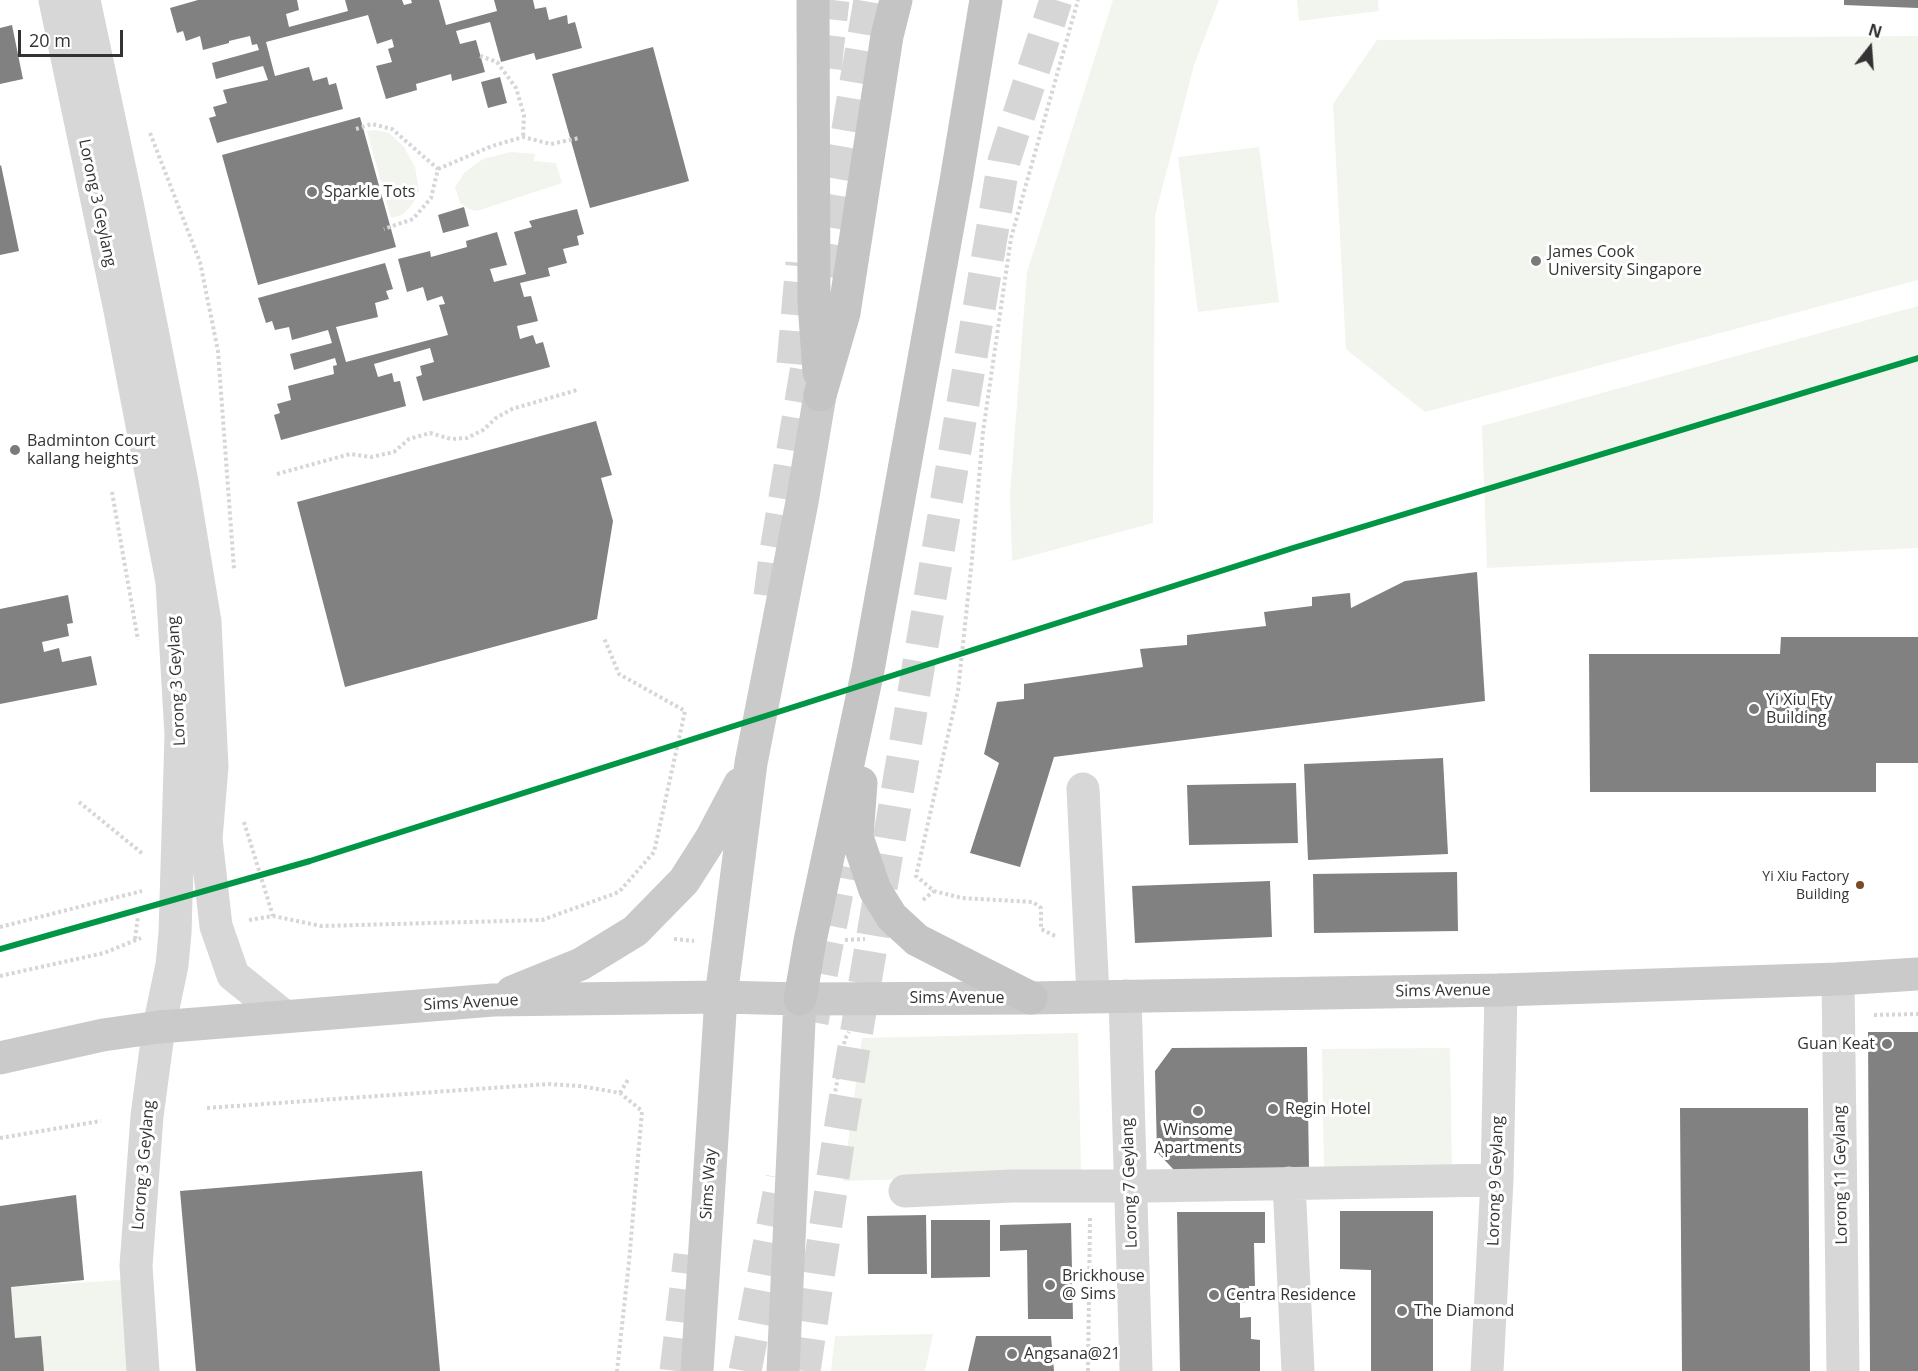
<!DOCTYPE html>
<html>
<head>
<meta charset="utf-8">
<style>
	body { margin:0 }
	#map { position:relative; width:1918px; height:1371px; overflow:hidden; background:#fff; font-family:"Open Sans",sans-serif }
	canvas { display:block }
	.north { position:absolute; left:1840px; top:18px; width:60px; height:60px; -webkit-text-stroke:4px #fff; paint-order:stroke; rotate:17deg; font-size:16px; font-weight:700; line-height:24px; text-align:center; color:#333 }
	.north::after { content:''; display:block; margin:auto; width:21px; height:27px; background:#333; clip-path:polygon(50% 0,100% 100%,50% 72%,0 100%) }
	.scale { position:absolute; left:18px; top:30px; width:105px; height:27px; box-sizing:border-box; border:3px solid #333; border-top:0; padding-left:8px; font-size:18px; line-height:21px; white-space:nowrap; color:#333; -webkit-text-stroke:4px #fff; paint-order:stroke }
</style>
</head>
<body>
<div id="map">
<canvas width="1918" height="1371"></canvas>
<div class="north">N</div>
<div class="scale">20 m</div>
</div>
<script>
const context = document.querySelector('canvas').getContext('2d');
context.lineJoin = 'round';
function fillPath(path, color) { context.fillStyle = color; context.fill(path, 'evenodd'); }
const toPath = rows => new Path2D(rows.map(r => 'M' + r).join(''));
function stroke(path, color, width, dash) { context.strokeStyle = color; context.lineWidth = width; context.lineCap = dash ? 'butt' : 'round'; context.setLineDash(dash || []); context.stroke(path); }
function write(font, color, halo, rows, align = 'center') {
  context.font = font + ' "Open Sans",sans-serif'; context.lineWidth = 6; context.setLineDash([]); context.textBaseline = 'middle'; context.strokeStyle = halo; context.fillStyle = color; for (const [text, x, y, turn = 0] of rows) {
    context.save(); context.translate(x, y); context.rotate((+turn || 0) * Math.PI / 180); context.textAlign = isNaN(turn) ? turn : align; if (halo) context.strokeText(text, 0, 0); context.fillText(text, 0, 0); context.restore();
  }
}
fillPath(toPath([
	[1113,0,1219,0,1194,65,1155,216,1153,523,1012,561,1010,494,1027,272],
	[1297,0,1378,0,1379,11,1299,21],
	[1918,36,1918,280,1425,412,1346,349,1333,104,1377,40],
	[375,130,389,133,404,147,415,167,419,191,412,205,402,215,391,218,367,131],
	[1259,147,1279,302,1198,312,1178,157],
	[511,152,535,154,534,161,556,163,562,183,477,211,469,209,460,203,455,187,465,172,483,159],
	[1918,306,1918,548,1487,568,1482,426],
	[1078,1033,1081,1174,843,1181,862,1038],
	[1450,1048,1452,1171,1324,1172,1322,1049],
	[137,1279,143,1371,44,1371,41,1336,15,1338,11,1287],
	[933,1334,925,1371,831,1371,835,1336]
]), '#f1f5ed');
fillPath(toPath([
	[198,0,297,0,299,10,286,14,289,27,348,11,345,0,402,0,404,5,412,3,411,0,439,0,446,25,497,11,494,0,533,0,535,9,546,7,549,20,567,15,568,24,575,22,582,48,536,60,534,53,501,62,490,22,456,31,460,44,476,40,485,72,452,81,451,74,416,84,417,90,386,99,376,66,392,62,388,49,394,47,392,39,377,44,368,15,266,42,275,76,309,67,313,81,327,77,329,85,336,83,343,109,217,143,209,118,216,116,213,107,227,103,223,90,268,80,263,66,216,79,212,63,259,50,257,44,252,45,250,36,229,41,229,43,203,50,200,36,186,41,183,31,177,33,170,8],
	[1844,0,1918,0,1918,8,1844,5],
	[12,25,23,79,0,84,0,28],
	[653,47,689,181,590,208,552,74],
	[500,77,507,103,488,108,481,82],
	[360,117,396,247,258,285,222,155],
	[1,165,19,251,0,255,0,166],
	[464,207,469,226,443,233,438,215],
	[577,209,584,234,577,236,579,245,563,249,567,263,548,268,550,276,520,283,524,297,531,296,538,321,517,326,520,339,533,335,536,344,543,342,550,367,423,401,416,377,422,375,420,366,434,362,430,348,374,364,378,377,392,373,394,382,400,381,406,406,281,440,274,415,280,413,277,404,291,400,288,386,334,374,333,366,337,365,335,358,294,370,290,354,332,343,328,330,292,340,289,327,275,330,272,321,266,323,258,298,385,263,393,289,386,291,389,299,375,303,378,317,336,327,346,362,448,335,439,305,445,304,442,296,427,301,423,287,407,292,398,259,430,251,431,257,467,247,466,241,497,232,507,265,490,269,494,282,526,274,514,232,532,227,529,221],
	[596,421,612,475,601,478,613,521,597,619,345,687,297,502],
	[1477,572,1485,701,1054,757,1020,867,970,853,999,763,984,754,997,702,1024,699,1024,684,1143,667,1140,649,1187,645,1187,635,1266,626,1264,612,1312,606,1312,597,1350,593,1351,608,1405,581],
	[68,595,73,623,67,624,69,636,42,642,44,652,59,648,62,662,91,656,97,685,0,704,0,609],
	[1781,637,1918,637,1918,763,1876,763,1876,792,1590,792,1589,654,1780,654],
	[1443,758,1448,854,1308,860,1304,764],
	[1296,783,1298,843,1189,845,1187,785],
	[1457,872,1458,931,1314,933,1313,874],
	[1270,881,1272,937,1135,943,1132,886],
	[1868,1032,1918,1032,1918,1371,1870,1371],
	[1307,1047,1309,1168,1174,1170,1157,1152,1155,1071,1172,1048],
	[1680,1108,1808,1108,1810,1371,1682,1371],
	[422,1171,440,1371,196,1371,180,1191],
	[76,1195,84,1280,11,1287,15,1338,41,1336,44,1371,0,1371,0,1206],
	[1340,1211,1433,1211,1433,1371,1371,1371,1371,1270,1340,1269],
	[1177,1212,1265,1212,1265,1243,1254,1243,1255,1286,1249,1286,1249,1303,1240,1303,1240,1318,1251,1317,1251,1339,1260,1340,1260,1371,1180,1371],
	[926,1215,927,1274,868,1274,867,1216],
	[931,1220,990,1220,990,1277,931,1278],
	[1071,1223,1073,1319,1028,1319,1027,1250,1000,1251,1000,1225],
	[976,1336,1051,1336,1054,1371,968,1371]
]), '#818181');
stroke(toPath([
	[825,68,833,0],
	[823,276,870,0],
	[793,364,802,263],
	[770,596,775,557,812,336],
	[812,1022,842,866],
	[676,1371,690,1255],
	[745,1371,782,1178],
	[804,1371,840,1130,1004,161,1056,0]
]), '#d6d6d6', 33, [33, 16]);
stroke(toPath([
	[480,56,497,62,516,88,524,115,523,137],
	[356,129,372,124,392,129,438,169,431,198,413,219,384,229],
	[150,133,200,262,218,351,234,569],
	[438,169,492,146,523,137,551,144,579,138],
	[277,474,350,454,371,457,394,452,409,439,430,433,451,439,467,438,483,430,496,418,512,409,577,390],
	[112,492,138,640],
	[79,802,143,854],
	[244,822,273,916],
	[923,900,934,891],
	[249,920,273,916,321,926,542,920,619,892,654,852,685,711,619,674,604,638],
	[0,927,142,891],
	[1055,936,1041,929,1041,908,1033,902,962,898,934,891,916,876,958,691,972,559,983,432,1011,238,1078,0],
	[135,939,138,916],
	[674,939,694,941],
	[845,940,865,939],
	[0,976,104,953,141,938],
	[1874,1015,1918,1014],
	[620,1093,629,1078],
	[207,1108,548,1084,580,1086,620,1093,642,1111,629,1262,617,1371],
	[832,1109,845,1039,849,1032],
	[0,1138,101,1121],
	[1088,1371,1090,1218]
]), '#d6d6d6', 4, [3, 3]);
stroke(toPath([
	[55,0,120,310,172,582,181,735,175,933,172,965,159,1027,147,1116,136,1266,143,1371],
	[84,0,127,203,182,482,205,622,212,767,206,839,216,926,233,975,284,1016],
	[1083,789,1093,996],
	[1838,979,1843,1371],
	[1125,996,1136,1371],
	[1289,1183,1298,1371],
	[905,1191,1012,1186,1149,1186,1497,1180],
	[1487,1371,1497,1180,1501,990]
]), '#d7d7d7', 33);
stroke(toPath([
	[512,992,581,964,635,931,684,881,712,837,740,784],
	[0,1058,103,1035,159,1027,493,1000,721,997,800,999,1031,998,1501,990,1838,979,1918,974],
	[697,1371,721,997,728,943,751,763,802,502,820,395],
	[783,1371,800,999]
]), '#cacaca', 33);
stroke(toPath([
	[813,0,814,303,819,372],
	[820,395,844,313,887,36,896,0],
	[861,783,857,837,875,890,892,917,917,940,1031,998],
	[800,999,810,941,868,670,956,181,986,0]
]), '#c4c4c4', 33);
stroke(toPath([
	[0,949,310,861,1293,548,1918,358]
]), '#009645', 6);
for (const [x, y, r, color] of [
	[312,192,6,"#7a7a7a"],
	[1536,261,6,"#7a7a7a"],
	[15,450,6,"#7a7a7a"],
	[1754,709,6,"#7a7a7a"],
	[1860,885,5,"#7a4b2a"],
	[1887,1044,6,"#7a7a7a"],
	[1273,1109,6,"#7a7a7a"],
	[1198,1111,6,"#7a7a7a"],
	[1050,1285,6,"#7a7a7a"],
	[1214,1295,6,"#7a7a7a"],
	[1402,1311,6,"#7a7a7a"],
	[1012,1354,6,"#7a7a7a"]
]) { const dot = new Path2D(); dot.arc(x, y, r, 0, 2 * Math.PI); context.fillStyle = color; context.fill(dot); stroke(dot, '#fff', 2); }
write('14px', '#333', '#fff', [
	["Yi Xiu Factory",1849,877],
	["Building",1849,895]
], 'right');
write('16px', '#333', '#fff', [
	["Sparkle Tots",324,192],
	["James Cook",1548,252],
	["University Singapore",1548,270],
	["Badminton Court",27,441],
	["kallang heights",27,459],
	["Yi Xiu Fty",1766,700],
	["Building",1766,718],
	["Guan Keat",1875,1044,"right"],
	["Regin Hotel",1285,1109],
	["Winsome",1198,1130,"center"],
	["Apartments",1198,1148,"center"],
	["Brickhouse",1062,1276],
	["@ Sims",1062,1294],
	["Centra Residence",1226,1295],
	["The Diamond",1414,1311],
	["Angsana@21",1024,1354]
], 'left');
write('16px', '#333', '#fff', [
	["Lorong 3 Geylang",97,203,78],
	["Lorong 3 Geylang",177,681,-93],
	["Sims Avenue",1443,991,-1],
	["Sims Avenue",957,998],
	["Sims Avenue",471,1003,-3],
	["Lorong 3 Geylang",144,1165,-85],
	["Lorong 11 Geylang",1841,1175,-91],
	["Lorong 9 Geylang",1496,1181,-88],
	["Lorong 7 Geylang",1130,1183,-92],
	["Sims Way",709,1184,-86]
]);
</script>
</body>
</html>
